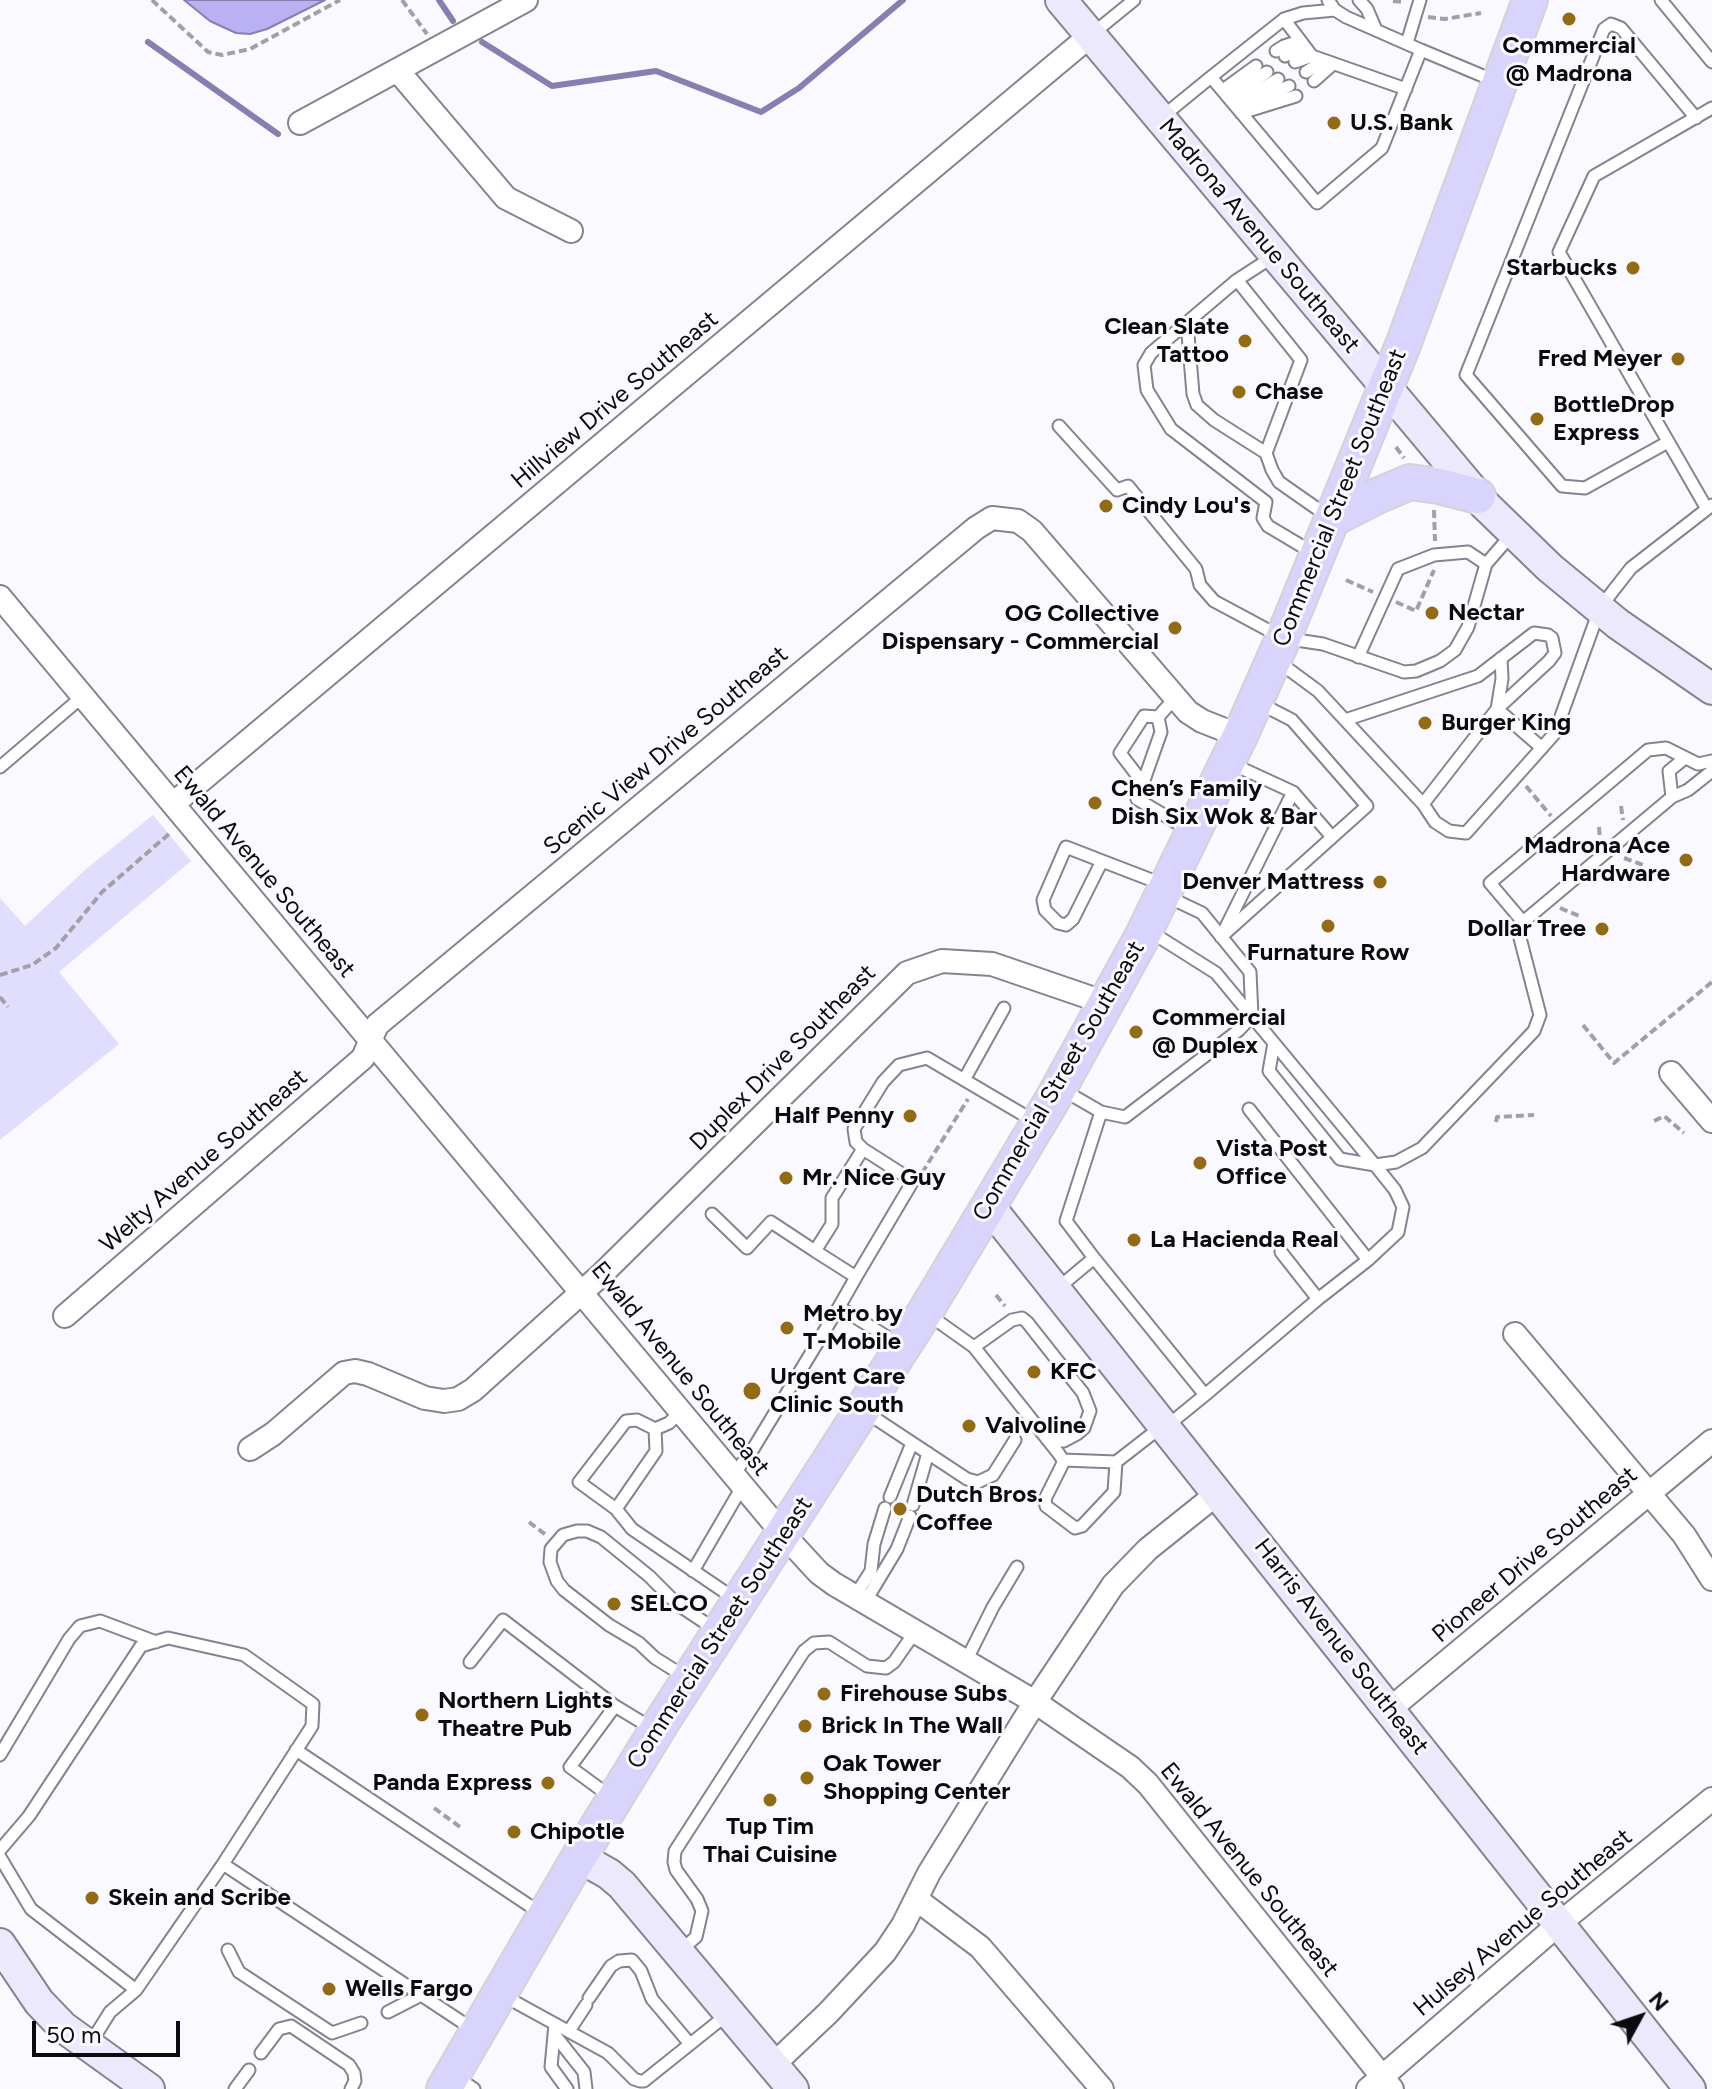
<!DOCTYPE html>
<html>
<head>
<meta charset="utf-8">
<style>
	body { margin:0 }
	#map { position:relative; width:1712px; height:2089px; overflow:hidden; background:#f9f9ff; font-family:Figtree,sans-serif }
	canvas { display:block }
	.north { position:absolute; left:1600px; top:1977px; width:80px; height:80px; -webkit-text-stroke:6px #f9f9ff; paint-order:stroke; rotate:50deg; font-size:22px; font-weight:700; line-height:32px; text-align:center; color:#0b0a0f }
	.north::after { content:''; display:block; margin:auto; width:28px; height:36px; background:#0b0a0f; clip-path:polygon(50% 0,100% 100%,50% 72%,0 100%) }
	.scale { position:absolute; left:32px; top:2021px; width:148px; height:36px; box-sizing:border-box; border:4px solid #0b0a0f; border-top:0; padding-left:10px; font-size:24px; line-height:28px; white-space:nowrap; color:#0b0a0f; -webkit-text-stroke:6px #f9f9ff; paint-order:stroke }
</style>
</head>
<body>
<div id="map">
<canvas width="1712" height="2089"></canvas>
<div class="north">N</div>
<div class="scale">50 m</div>
</div>
<script>
const context = document.querySelector('canvas').getContext('2d');
context.lineJoin = 'round';
function fillPath(path, color) { context.fillStyle = color; context.fill(path, 'evenodd'); }
const toPath = rows => new Path2D(rows.map(r => 'M' + r).join(''));
function stroke(path, color, width, dash) { context.strokeStyle = color; context.lineWidth = width; context.lineCap = dash ? 'butt' : 'round'; context.setLineDash(dash || []); context.stroke(path); }
function write(font, color, halo, rows, align = 'center') {
  context.font = font + ' Figtree,sans-serif'; context.lineWidth = 6; context.setLineDash([]); context.textBaseline = 'middle'; context.strokeStyle = halo; context.fillStyle = color; for (const [text, x, y, turn = 0] of rows) {
    context.save(); context.translate(x, y); context.rotate((+turn || 0) * Math.PI / 180); context.textAlign = isNaN(turn) ? turn : align; if (halo) context.strokeText(text, 0, 0); context.fillText(text, 0, 0); context.restore();
  }
}
fillPath(toPath([
	[153,815,191,861,59,972,119,1044,0,1140,0,898,25,926,86,869]
]), '#e1defd');
const water = toPath([
	[184,0,325,0,267,29,250,34,236,33,210,21,184,0]
]);
fillPath(water, '#bab1f4');
stroke(water, '#867faf', 2);
stroke(toPath([
	[439,0,453,21],
	[148,42,278,134],
	[482,42,552,86,656,71,761,112,799,88,903,0]
]), '#867faf', 6);
const lane = toPath([
	[1328,0,1335,10,1346,17,1421,50,1382,148,1317,203,1211,77,1284,19,1303,13,1335,10],
	[1359,0,1367,9,1376,30],
	[1661,0,1712,62],
	[1284,19,1312,56,1406,89],
	[1091,35,1134,0],
	[1407,43,1420,0],
	[1421,50,1495,81],
	[1276,51,1284,46,1300,41],
	[1285,56,1305,48],
	[1295,62,1312,56],
	[1306,72,1322,62],
	[1314,81,1332,65],
	[1223,90,1256,66],
	[1228,97,1267,72],
	[1240,101,1278,79],
	[1242,107,1289,86],
	[1712,108,1594,176,1559,252,1707,509,1712,505],
	[1241,113,1296,96],
	[1162,117,1211,77],
	[1274,256,1237,280,1151,353,1144,365,1147,390,1171,429,1266,502,1263,518,1268,526,1315,554],
	[1237,280,1301,360,1266,453,1272,470,1279,482,1329,517],
	[1187,322,1193,394,1197,405,1214,420,1266,453],
	[1059,426,1117,490,1128,486,1196,569,1200,585,1214,601,1283,638,1323,644,1404,672,1416,671,1440,661,1455,650,1468,627,1486,564,1513,533],
	[1668,442,1585,488,1562,486,1466,375,1604,29,1611,24,1621,28,1696,118],
	[1358,657,1398,569,1434,555,1468,552,1486,564],
	[1276,660,1318,691,1423,804,1435,822,1449,831,1466,833,1555,733,1600,608,1613,591,1631,568,1707,509],
	[1175,698,1158,717,1144,716,1120,753,1143,783,1137,799,1189,830],
	[1497,709,1542,748],
	[1497,709,1502,679,1501,658],
	[1345,720,1478,676,1534,633,1548,635,1552,638,1555,653,1549,661,1497,709,1423,804],
	[0,767,83,696],
	[1143,783,1161,732,1158,717],
	[1293,792,1332,837],
	[1672,797,1669,771,1685,758],
	[1102,861,1073,919,1066,925,1058,923,1045,910,1043,900,1066,847,1102,861,1162,884],
	[1523,922,1490,883,1648,750,1666,748,1698,764,1712,761],
	[1225,929,1293,792,1230,763],
	[1151,932,1216,973,1375,1165,1396,1162,1422,1148,1534,1031,1540,1015,1520,938,1523,922,1672,797,1688,790,1712,771],
	[1221,937,1367,806,1292,720,1259,703],
	[1274,1043,1269,1071,1340,1159,1375,1165,1395,1190,1403,1207,1398,1232,1368,1260],
	[964,1080,1004,1008],
	[1063,1090,1101,1112,1125,1117,1239,1030,1252,1016,1250,972,1202,913,1166,896],
	[1249,1109,1368,1260,1318,1299,1281,1252],
	[712,1214,747,1248,771,1222,815,1251,832,1224,832,1198,863,1149,856,1142,854,1129,883,1082,899,1065,927,1058,1034,1121],
	[815,1251,856,1277,839,1307,900,1345],
	[1094,1258,1066,1221,1101,1112],
	[856,1277,913,1181,863,1149],
	[1057,1289,1094,1258,1205,1395,1167,1426],
	[929,1315,974,1347,1059,1454,1063,1460,1062,1465,1045,1499,1046,1506,1075,1528,1082,1526,1114,1492,1116,1462,1161,1427],
	[974,1347,1012,1320,1022,1318,1027,1322,1083,1393,1090,1411,1084,1428,1077,1434,1064,1441,1050,1441],
	[1205,1395,1318,1299],
	[864,1411,967,1479,978,1482,993,1475,1015,1440],
	[655,1429,669,1423,680,1412],
	[1063,1460,1116,1462],
	[733,1475,753,1449,839,1307],
	[890,1497,912,1443],
	[913,1505,928,1453],
	[616,1509,656,1451,655,1429,637,1420,626,1421,579,1482,616,1509,632,1529,735,1599],
	[693,1571,742,1487],
	[855,1596,871,1571,874,1544,885,1508],
	[865,1602,897,1549,910,1516],
	[966,1661,993,1607,1017,1567],
	[470,1662,503,1620,615,1706],
	[687,1678,655,1658,639,1643,609,1625,564,1590,557,1581,550,1562,551,1549,563,1535,577,1531,587,1531,601,1537,649,1576,677,1604,716,1630],
	[296,1750,542,1914],
	[0,1755,69,1639,80,1626,100,1621,156,1642],
	[611,1797,570,1767,615,1706,653,1729],
	[0,1850,29,1816,141,1646,168,1638,244,1655,313,1704,312,1726,223,1864,136,1990,31,1909,0,1857],
	[223,1864,474,2030],
	[228,1950,239,1972,332,2033,361,2023],
	[679,1952,696,1937,702,1911,697,1899,676,1870,674,1862,675,1851,804,1651,814,1643,829,1642,867,1666,886,1668,894,1662,915,1632],
	[504,1996,608,2053,634,2079,640,2081,644,2081,729,2013],
	[589,1998,611,1966,619,1961,632,1960,641,1971,652,1999,690,2044],
	[388,2012,421,1995],
	[555,2024,551,2067,567,2089],
	[569,2031,586,2005],
	[554,2034,584,2072,586,2089],
	[90,2044,110,2012,136,1990],
	[261,2053,279,2029,291,2026,349,2065,354,2073,355,2081,351,2089],
	[455,2076,474,2089],
	[235,2089,249,2070]
]);
const street = toPath([
	[398,71,506,198,571,231],
	[300,123,526,0],
	[0,597,783,1534,819,1573,834,1584,1035,1702,1130,1767,1148,1784,1392,2089],
	[173,804,1091,35],
	[1671,1073,1712,1121],
	[65,1316,363,1058,377,1025,976,528,992,518,1018,521,1032,531,1188,712,1202,721,1240,736],
	[1515,1334,1684,1535,1712,1579],
	[250,1449,273,1434,344,1373,355,1371,368,1374,425,1398,444,1401,458,1399,473,1390,601,1275,907,973,942,961,992,964,1106,1003],
	[1390,1709,1712,1441],
	[916,1899,980,1947,1102,2089],
	[773,2065,828,2013,885,1952,903,1925,929,1873,1035,1702,1113,1585,1148,1549,1218,1493],
	[1368,2089,1560,1923,1712,1799]
]);
const secondary = toPath([
	[1061,0,1485,505,1550,568,1618,624,1712,689],
	[989,1206,1690,2089],
	[579,1857,609,1874,622,1885,793,2089],
	[0,1944,39,2002,63,2027,149,2089]
]);
const primary = toPath([
	[1332,519,1377,496,1410,482,1439,486,1478,496],
	[444,2089,579,1857,663,1720,925,1312,1054,1097,1141,939,1240,736,1282,641,1403,345,1530,0]
]);
stroke(lane, '#848390', 15);
stroke(street, '#848390', 26);
stroke(secondary, '#848390', 34);
stroke(primary, '#d3d3d4', 38);
stroke(toPath([
	[152,0,208,52,222,55,250,49,340,0],
	[402,0,427,34],
	[1393,1,1404,2],
	[1428,17,1445,19,1481,13],
	[1396,447,1404,458],
	[1434,510,1435,541],
	[1346,580,1373,592],
	[1396,602,1416,611,1434,570],
	[1526,786,1551,816],
	[1621,806,1623,820],
	[1599,827,1600,840],
	[1624,858,1643,865],
	[1560,908,1582,917],
	[0,975,32,965,56,948,102,892,170,833],
	[0,997,8,1007],
	[1583,1025,1614,1063,1712,982],
	[1654,1121,1664,1116,1684,1133],
	[1496,1122,1497,1117,1534,1115],
	[922,1173,968,1099],
	[996,1295,1005,1306],
	[529,1522,546,1535],
	[434,1808,463,1829]
]), '#a0a0a6', 4, [8, 4]);
stroke(lane, '#fff', 11);
stroke(street, '#fff', 22);
stroke(secondary, '#ece9fd', 30);
stroke(primary, '#d9d4fb', 34);
for (const [x, y, r, color] of [
	[1569,19,8,"#936b14"],
	[1334,123,8,"#936b14"],
	[1633,268,8,"#936b14"],
	[1245,341,8,"#936b14"],
	[1678,359,8,"#936b14"],
	[1239,392,8,"#936b14"],
	[1537,419,8,"#936b14"],
	[1106,506,8,"#936b14"],
	[1432,613,8,"#936b14"],
	[1175,628,8,"#936b14"],
	[1425,723,8,"#936b14"],
	[1095,803,8,"#936b14"],
	[1686,860,8,"#936b14"],
	[1380,882,8,"#936b14"],
	[1328,926,8,"#936b14"],
	[1602,929,8,"#936b14"],
	[1136,1032,8,"#936b14"],
	[910,1116,8,"#936b14"],
	[1200,1163,8,"#936b14"],
	[786,1178,8,"#936b14"],
	[1134,1240,8,"#936b14"],
	[787,1328,8,"#936b14"],
	[1034,1372,8,"#936b14"],
	[752,1391,10,"#936b14"],
	[969,1426,8,"#936b14"],
	[900,1509,8,"#936b14"],
	[614,1604,8,"#936b14"],
	[824,1694,8,"#936b14"],
	[422,1715,8,"#936b14"],
	[805,1726,8,"#936b14"],
	[807,1778,8,"#936b14"],
	[548,1783,8,"#936b14"],
	[770,1800,8,"#936b14"],
	[514,1832,8,"#936b14"],
	[92,1898,8,"#936b14"],
	[329,1989,8,"#936b14"]
]) { const dot = new Path2D(); dot.arc(x, y, r, 0, 2 * Math.PI); context.fillStyle = color; context.fill(dot); stroke(dot, '#f9f9ff', 3); }
write('bold 24px', '#0b0a0f', '#f9f9ff', [
	["Commercial",1569,46,"center"],
	["@ Madrona",1569,74,"center"],
	["U.S. Bank",1350,123],
	["Starbucks",1617,268,"right"],
	["Clean Slate",1229,327,"right"],
	["Tattoo",1229,355,"right"],
	["Fred Meyer",1662,359,"right"],
	["Chase",1255,392],
	["BottleDrop",1553,405],
	["Express",1553,433],
	["Cindy Lou's",1122,506],
	["Nectar",1448,613],
	["OG Collective",1159,614,"right"],
	["Dispensary - Commercial",1159,642,"right"],
	["Burger King",1441,723],
	["Chen’s Family",1111,789],
	["Dish Six Wok & Bar",1111,817],
	["Madrona Ace",1670,846,"right"],
	["Hardware",1670,874,"right"],
	["Denver Mattress",1364,882,"right"],
	["Dollar Tree",1586,929,"right"],
	["Furnature Row",1328,953,"center"],
	["Commercial",1152,1018],
	["@ Duplex",1152,1046],
	["Half Penny",894,1116,"right"],
	["Vista Post",1216,1149],
	["Office",1216,1177],
	["Mr. Nice Guy",802,1178],
	["La Hacienda Real",1150,1240],
	["Metro by",803,1314],
	["T-Mobile",803,1342],
	["KFC",1050,1372],
	["Urgent Care",770,1377],
	["Clinic South",770,1405],
	["Valvoline",985,1426],
	["Dutch Bros.",916,1495],
	["Coffee",916,1523],
	["SELCO",630,1604],
	["Firehouse Subs",840,1694],
	["Northern Lights",438,1701],
	["Theatre Pub",438,1729],
	["Brick In The Wall",821,1726],
	["Oak Tower",823,1764],
	["Shopping Center",823,1792],
	["Panda Express",532,1783,"right"],
	["Tup Tim",770,1827,"center"],
	["Thai Cuisine",770,1855,"center"],
	["Chipotle",530,1832],
	["Skein and Scribe",108,1898],
	["Wells Fargo",345,1989]
], 'left');
write('24px', '#0b0a0f', '#f9f9ff', [
	["Madrona Avenue Southeast",1259,236,50],
	["Hillview Drive Southeast",615,400,-40],
	["Commercial Street Southeast",1340,498,-68],
	["Scenic View Drive Southeast",666,751,-40],
	["Ewald Avenue Southeast",264,872,50],
	["Duplex Drive Southeast",783,1058,-45],
	["Commercial Street Southeast",1059,1081,-60],
	["Welty Avenue Southeast",204,1161,-41],
	["Ewald Avenue Southeast",680,1369,51],
	["Pioneer Drive Southeast",1535,1555,-40],
	["Commercial Street Southeast",720,1633,-57],
	["Harris Avenue Southeast",1341,1647,52],
	["Ewald Avenue Southeast",1249,1870,51],
	["Hulsey Avenue Southeast",1523,1923,-40]
]);
</script>
</body>
</html>
